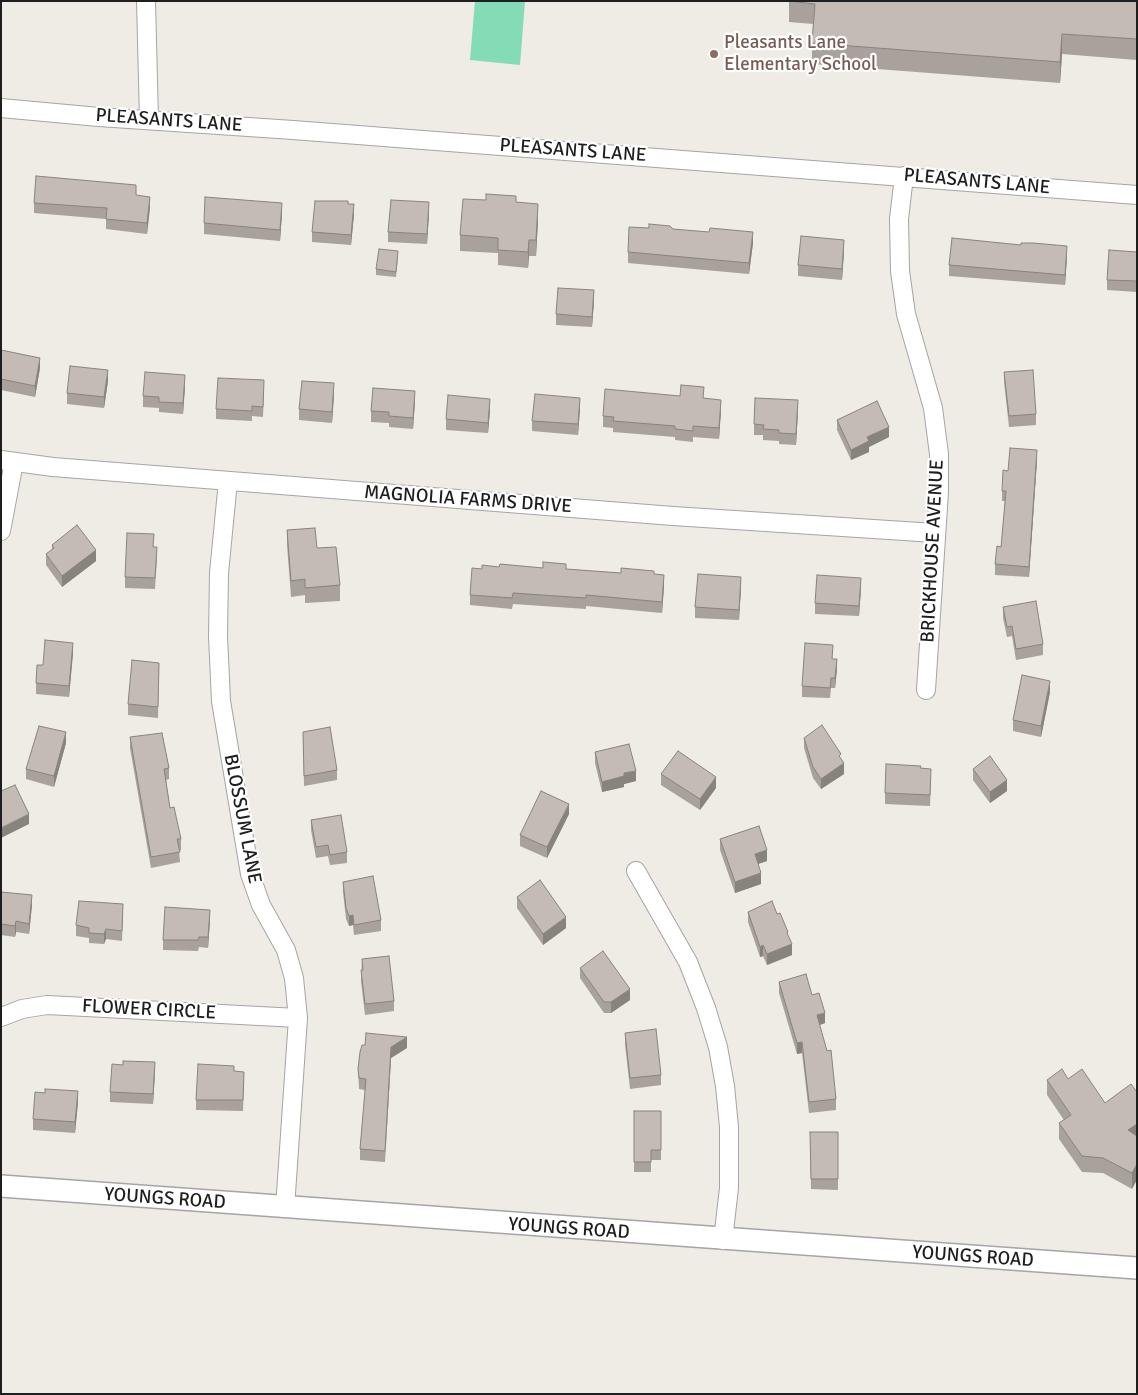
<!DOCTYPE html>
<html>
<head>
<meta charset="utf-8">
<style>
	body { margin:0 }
	#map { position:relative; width:1138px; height:1395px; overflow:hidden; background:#efebe5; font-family:Signika,sans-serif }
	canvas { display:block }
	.frame { position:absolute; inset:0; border:2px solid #1e1e1e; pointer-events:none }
</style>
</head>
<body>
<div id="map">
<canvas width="1138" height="1395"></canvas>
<div class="frame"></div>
</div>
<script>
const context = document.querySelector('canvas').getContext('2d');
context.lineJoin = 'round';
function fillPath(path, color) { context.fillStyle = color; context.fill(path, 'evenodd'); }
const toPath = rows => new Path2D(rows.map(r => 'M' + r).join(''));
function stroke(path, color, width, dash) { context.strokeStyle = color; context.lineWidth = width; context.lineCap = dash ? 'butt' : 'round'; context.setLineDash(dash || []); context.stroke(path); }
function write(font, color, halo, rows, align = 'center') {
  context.font = font + ' Signika,sans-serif'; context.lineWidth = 4.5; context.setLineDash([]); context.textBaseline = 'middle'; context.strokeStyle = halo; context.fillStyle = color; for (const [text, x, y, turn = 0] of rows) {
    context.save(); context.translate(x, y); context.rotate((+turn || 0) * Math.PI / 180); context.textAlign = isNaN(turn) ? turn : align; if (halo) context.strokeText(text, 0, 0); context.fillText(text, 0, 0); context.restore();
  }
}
fillPath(toPath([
	[475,1,525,1,520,65,470,60]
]), '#84dcb7');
const minor = toPath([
	[146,1,149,120],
	[1,108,99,117,293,130,1137,195],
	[904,176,899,219,900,271,906,314,933,408,939,454,939,492,926,690],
	[1,460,53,467,673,516,935,533],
	[228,481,219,573,218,636,221,701,250,874,261,905,286,950,294,978,298,1018,285,1208],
	[1,531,14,462],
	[636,871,688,962,706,1008,718,1047,725,1086,729,1127,729,1188,723,1240],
	[1,1017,22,1009,47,1005,298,1018]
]);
const tertiary = toPath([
	[1,1186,1137,1268]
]);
stroke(minor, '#a5a5a5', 20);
stroke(tertiary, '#a5a5a5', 24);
stroke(minor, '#fff', 18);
stroke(tertiary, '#fff', 21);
fillPath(toPath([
	[789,1,1137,1,1137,60,1062,54,1060,83,812,64,812,43,813,24,789,22],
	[136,195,150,207,147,234,106,229,106,219,34,213,34,203],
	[516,202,538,220,536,256,529,256,528,268,498,265,498,253,460,251,460,235],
	[348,204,354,214,351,245,312,242,312,232],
	[282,213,280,241,204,234,204,223],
	[429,213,427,244,388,242,388,232],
	[673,229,753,243,749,274,628,263,628,252],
	[844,251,842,280,798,276,798,265],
	[1137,252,1137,292,1107,290,1107,280],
	[398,257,396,277,376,275,376,269],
	[1067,257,1065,285,949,276,949,265],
	[594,301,592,327,556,325,556,314],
	[1,350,40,368,35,397,1,390],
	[1004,372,1036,414,1036,425,1009,427,1004,382],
	[108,381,104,408,67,404,67,393],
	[185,386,183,414,159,412,159,408,143,407,143,396],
	[264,391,263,417,252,416,252,421,216,419,216,409],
	[334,394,332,423,299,420,299,409],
	[704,398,721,410,719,439,693,437,693,442,675,440,675,437,613,432,613,428,603,427,603,416],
	[415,401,413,429,389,427,389,423,371,422,371,411],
	[580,408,578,435,532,431,532,421],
	[490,410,488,433,446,430,446,419],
	[798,411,796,445,779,444,779,441,763,440,763,435,754,435,754,424],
	[837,420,889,437,869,447,869,452,851,460,837,430],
	[1037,460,1029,577,995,575,995,564,1001,547,1005,501,1002,501,1002,491,1008,471],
	[287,530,317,548,340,585,340,601,305,603,305,595,291,597,287,545],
	[52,545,96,561,62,587,46,565,46,554,52,550],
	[157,558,155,589,125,588,125,577],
	[499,567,566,569,621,573,654,574,664,586,662,613,586,606,586,609,513,604,512,609,470,605,470,595,482,569],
	[741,587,739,620,695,618,695,607],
	[861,588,859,616,815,614,815,603],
	[1003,607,1043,644,1043,655,1016,660,1012,636,1007,637,1003,618],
	[73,653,69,697,36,694,36,683,43,665],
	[832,659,837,669,835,688,831,688,830,698,802,697,802,686],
	[159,663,158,718,128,715,128,704],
	[1050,692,1041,737,1013,731,1013,720],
	[303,732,337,770,337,780,304,786],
	[130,737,169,768,169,779,166,780,170,808,181,839,181,850,179,850,180,862,151,868,130,748],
	[804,738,841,759,844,774,821,789,813,778,804,748],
	[66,743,54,787,26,779,26,769],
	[595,752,636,781,624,784,624,787,602,792,595,763],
	[920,768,931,779,930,806,885,804,885,793],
	[973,769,1007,791,990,803,973,780],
	[661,774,716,788,700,810,661,785],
	[569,814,547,858,520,846,520,835],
	[311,820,347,852,347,863,330,865,328,856,316,858,311,830],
	[720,839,767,861,758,864,761,884,735,893,720,850],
	[343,882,381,920,381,931,354,935,353,925,349,926,346,919,343,892],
	[1,892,32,905,29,934,16,932,15,937,1,935],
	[517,897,566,928,543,945,517,908],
	[748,912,788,937,792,955,767,965,763,956,760,957,748,922],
	[123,915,122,941,106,939,104,944,89,943,89,938,76,936,76,925],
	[210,920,208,948,199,947,198,951,163,950,163,940],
	[362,959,394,1001,394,1011,365,1015,361,981],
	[580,968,630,1000,611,1013,604,1013,580,978],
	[779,982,812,995,825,1023,819,1025,836,1099,836,1110,809,1113,802,1053,797,1054,779,993],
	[625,1033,661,1075,661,1085,630,1089,625,1044],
	[407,1048,391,1058,385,1162,360,1160,360,1149,365,1090,359,1089,358,1069],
	[234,1071,244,1082,243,1111,196,1110,196,1100],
	[155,1072,153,1104,110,1102,110,1092],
	[1068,1079,1105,1103,1137,1092,1132,1189,1103,1173,1082,1172,1059,1139,1059,1123,1064,1120,1047,1095,1047,1080],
	[78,1102,75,1133,33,1130,33,1119],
	[634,1111,661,1111,661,1160,651,1160,651,1172,634,1172],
	[838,1132,838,1190,811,1189,810,1142]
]), '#a9a19b');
fillPath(toPath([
	[1062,34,1062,54,1060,83,1060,62],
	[150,197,150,207,147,234,147,223],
	[429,202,429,213,427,244,427,234],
	[282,203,282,213,280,241,280,230],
	[354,204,354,214,351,245,351,235],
	[538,204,538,220,536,256,536,240],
	[753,232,753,243,749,274,749,263],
	[529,240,529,256,528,268,528,252],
	[844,240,844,251,842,280,842,269],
	[1067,246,1067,257,1065,285,1065,275],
	[594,290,594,301,592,327,592,317],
	[40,358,40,368,35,397,35,386],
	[108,370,108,381,104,408,104,397],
	[185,375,185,386,183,414,183,403],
	[334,383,334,394,332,423,332,412],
	[415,391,415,401,413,429,413,418],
	[580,398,580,408,578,435,578,424],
	[490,399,490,410,488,433,488,423],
	[721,400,721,410,719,439,719,428],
	[798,400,798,411,796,445,796,434],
	[889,427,889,437,869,447,869,452,851,460,851,450,867,437],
	[1037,450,1037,460,1029,577,1029,567],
	[96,550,96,561,62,587,62,576],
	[664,575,664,586,662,613,662,602],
	[741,577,741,587,739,620,739,610],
	[861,578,861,588,859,616,859,606],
	[73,643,73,653,69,697,69,686],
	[837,659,837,669,835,688,835,678],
	[1050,681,1050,692,1041,737,1041,726],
	[66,732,66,743,54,787,54,776],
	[844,763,844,774,821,789,821,779],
	[636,771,636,781,624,784,624,787,602,792,602,782,624,773],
	[716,777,716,788,700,810,700,799],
	[1007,780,1007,791,990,803,990,792],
	[569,804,569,814,547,858,547,847],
	[29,814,29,824,1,838,1,828],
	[767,850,767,861,755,865,755,854],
	[761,873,761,884,735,893,735,882],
	[32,895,32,905,29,934,29,924],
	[210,910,210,920,208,948,208,937],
	[353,915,353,925,349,926,349,916],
	[566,917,566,928,543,945,543,934],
	[16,921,16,932,15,937,15,926],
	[106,929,106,939,104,944,104,934],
	[792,944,792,955,767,965,767,954],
	[763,945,763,956,760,957,760,947],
	[630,989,630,1000,611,1013,611,1002],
	[825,1013,825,1023,817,1026,817,1015],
	[407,1037,407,1048,391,1058,385,1162,391,1047],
	[802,1042,802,1053,797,1054,797,1043],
	[155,1062,155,1072,153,1104,153,1094],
	[78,1091,78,1102,75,1133,75,1122],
	[1137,1124,1137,1139,1128,1130],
	[1137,1164,1137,1180,1132,1189,1132,1173]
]), '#89837e');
const building = toPath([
	[789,1,1137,1,1137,39,1062,34,1060,62,812,43,815,4,789,1],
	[36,176,136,185,136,195,150,197,147,223,106,219,107,208,34,203,36,176],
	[486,194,516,196,516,202,538,204,536,240,529,240,528,252,498,250,498,238,460,235,463,199,486,200,486,194],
	[205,197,282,203,280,230,204,223,205,197],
	[391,200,429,202,427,234,388,232,391,200],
	[315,201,348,201,348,204,354,204,351,235,312,232,315,201],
	[649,224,670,226,673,229,709,232,710,228,753,232,749,263,628,252,629,227,649,228,649,224],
	[801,236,844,240,842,269,798,265,801,236],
	[952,238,1021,245,1021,243,1033,243,1067,246,1065,275,949,265,952,238],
	[379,249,398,251,396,272,376,269,379,249],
	[1109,250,1137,252,1137,281,1107,280,1109,250],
	[558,288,594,290,592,317,556,314,558,288],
	[1,350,40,358,35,386,1,379,1,350],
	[70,366,108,370,104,397,67,393,70,366],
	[1033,370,1036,414,1009,416,1004,372,1033,370],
	[145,372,185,375,183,403,159,402,159,397,143,396,145,372],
	[218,378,264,380,263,407,252,406,252,411,216,409,218,378],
	[302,381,334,383,332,412,299,409,302,381],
	[681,385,704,387,703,398,721,400,719,428,693,426,693,431,675,429,675,426,613,421,614,417,603,416,605,389,680,396,681,385],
	[373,388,415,391,413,418,389,416,389,412,371,411,373,388],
	[535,394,580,398,578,424,532,421,535,394],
	[448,395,490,399,488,423,446,419,448,395],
	[755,398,798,400,796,434,779,433,779,430,763,429,764,425,754,424,755,398],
	[877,401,889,427,867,437,869,441,851,450,837,420,877,401],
	[1010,448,1037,450,1029,567,995,564,997,546,1001,547,1006,491,1002,491,1003,470,1008,471,1010,448],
	[77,525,96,550,62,576,46,554,54,548,52,545,77,525],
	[315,528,317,548,336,547,340,585,305,588,305,579,291,581,287,530,315,528],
	[127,533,154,534,153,547,157,547,155,578,125,577,127,533],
	[543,562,566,564,566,569,621,573,621,568,654,571,654,574,664,575,662,602,586,595,586,598,513,593,512,598,470,595,472,568,482,569,482,565,499,567,500,564,543,568,543,562],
	[698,574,741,577,739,610,695,607,698,574],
	[817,575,861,578,859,606,815,603,817,575],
	[1036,601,1043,644,1016,649,1012,626,1007,627,1003,607,1036,601],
	[45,640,73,643,69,686,36,683,37,665,43,665,45,640],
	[805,643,833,645,832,659,837,659,835,678,831,678,830,688,802,686,805,643],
	[132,660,159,663,158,707,128,704,132,660],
	[1022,675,1050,681,1041,726,1013,720,1022,675],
	[822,725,841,754,839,756,844,763,821,779,813,767,804,738,822,725],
	[39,726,66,732,54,776,26,769,39,726],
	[330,727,337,770,304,776,303,732,330,727],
	[162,733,169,768,164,769,170,808,174,807,181,839,177,839,180,852,151,857,130,737,162,733],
	[629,744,636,771,624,773,624,776,602,782,595,752,629,744],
	[678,751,716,777,700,799,661,774,678,751],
	[990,756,1007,780,990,792,973,769,990,756],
	[886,764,921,766,920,768,931,769,930,795,885,793,886,764],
	[15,785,29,814,1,828,1,791,15,785],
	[541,791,569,804,547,847,520,835,541,791],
	[341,815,347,852,330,855,328,845,316,847,311,820,341,815],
	[759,826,767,850,755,854,761,873,735,882,720,839,759,826],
	[373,876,381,920,354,925,353,915,349,916,346,908,343,882,373,876],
	[540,880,566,917,543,934,517,897,540,880],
	[1,892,32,895,29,924,16,921,15,926,1,924,1,892],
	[79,901,123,904,122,931,106,929,104,934,89,933,89,928,76,925,79,901],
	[772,901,777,914,780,913,788,932,787,933,792,944,767,954,763,945,760,947,748,912,772,901],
	[165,907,210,910,208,937,199,937,198,940,163,940,165,907],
	[603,951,630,989,611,1002,604,1002,580,968,603,951],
	[389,956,394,1001,365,1004,361,970,363,970,362,959,389,956],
	[806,974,812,995,819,993,825,1013,817,1015,827,1051,831,1050,836,1099,809,1102,802,1042,797,1043,779,982,806,974],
	[656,1029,661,1075,630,1078,625,1033,656,1029],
	[366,1033,407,1037,391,1047,385,1151,360,1149,366,1079,359,1078,358,1069,360,1052,362,1045,365,1045,366,1033],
	[123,1061,155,1062,153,1094,110,1092,112,1064,123,1065,123,1061],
	[198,1064,234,1066,234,1071,244,1072,243,1100,196,1100,198,1064],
	[1062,1069,1068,1079,1082,1069,1105,1103,1131,1084,1137,1092,1137,1124,1128,1130,1137,1136,1137,1164,1132,1173,1103,1158,1082,1156,1059,1123,1071,1115,1047,1080,1062,1069],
	[45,1089,78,1091,75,1122,33,1119,35,1092,45,1093,45,1089],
	[634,1111,661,1111,661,1150,651,1150,651,1162,634,1162,634,1111],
	[810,1132,838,1132,838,1179,811,1179,810,1132]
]);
fillPath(building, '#c4bbb4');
stroke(building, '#89837e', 1);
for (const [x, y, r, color] of [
	[714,54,5,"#8d6e63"]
]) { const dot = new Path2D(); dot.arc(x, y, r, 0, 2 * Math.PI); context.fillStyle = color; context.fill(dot); stroke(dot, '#fff', 2); }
write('19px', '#785e54', '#fff', [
	["Pleasants Lane",724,43],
	["Elementary School",724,65]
], 'left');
write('19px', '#1e1e1e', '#fff', [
	["PLEASANTS LANE",169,121,4],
	["PLEASANTS LANE",573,151,4],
	["PLEASANTS LANE",977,182,5],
	["MAGNOLIA FARMS DRIVE",468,500,4],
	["BRICKHOUSE AVENUE",933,551,-87],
	["BLOSSUM LANE",242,819,79],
	["FLOWER CIRCLE",149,1010,3],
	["YOUNGS ROAD",165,1199,4],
	["YOUNGS ROAD",569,1229,4],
	["YOUNGS ROAD",973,1257,4]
]);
</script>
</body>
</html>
